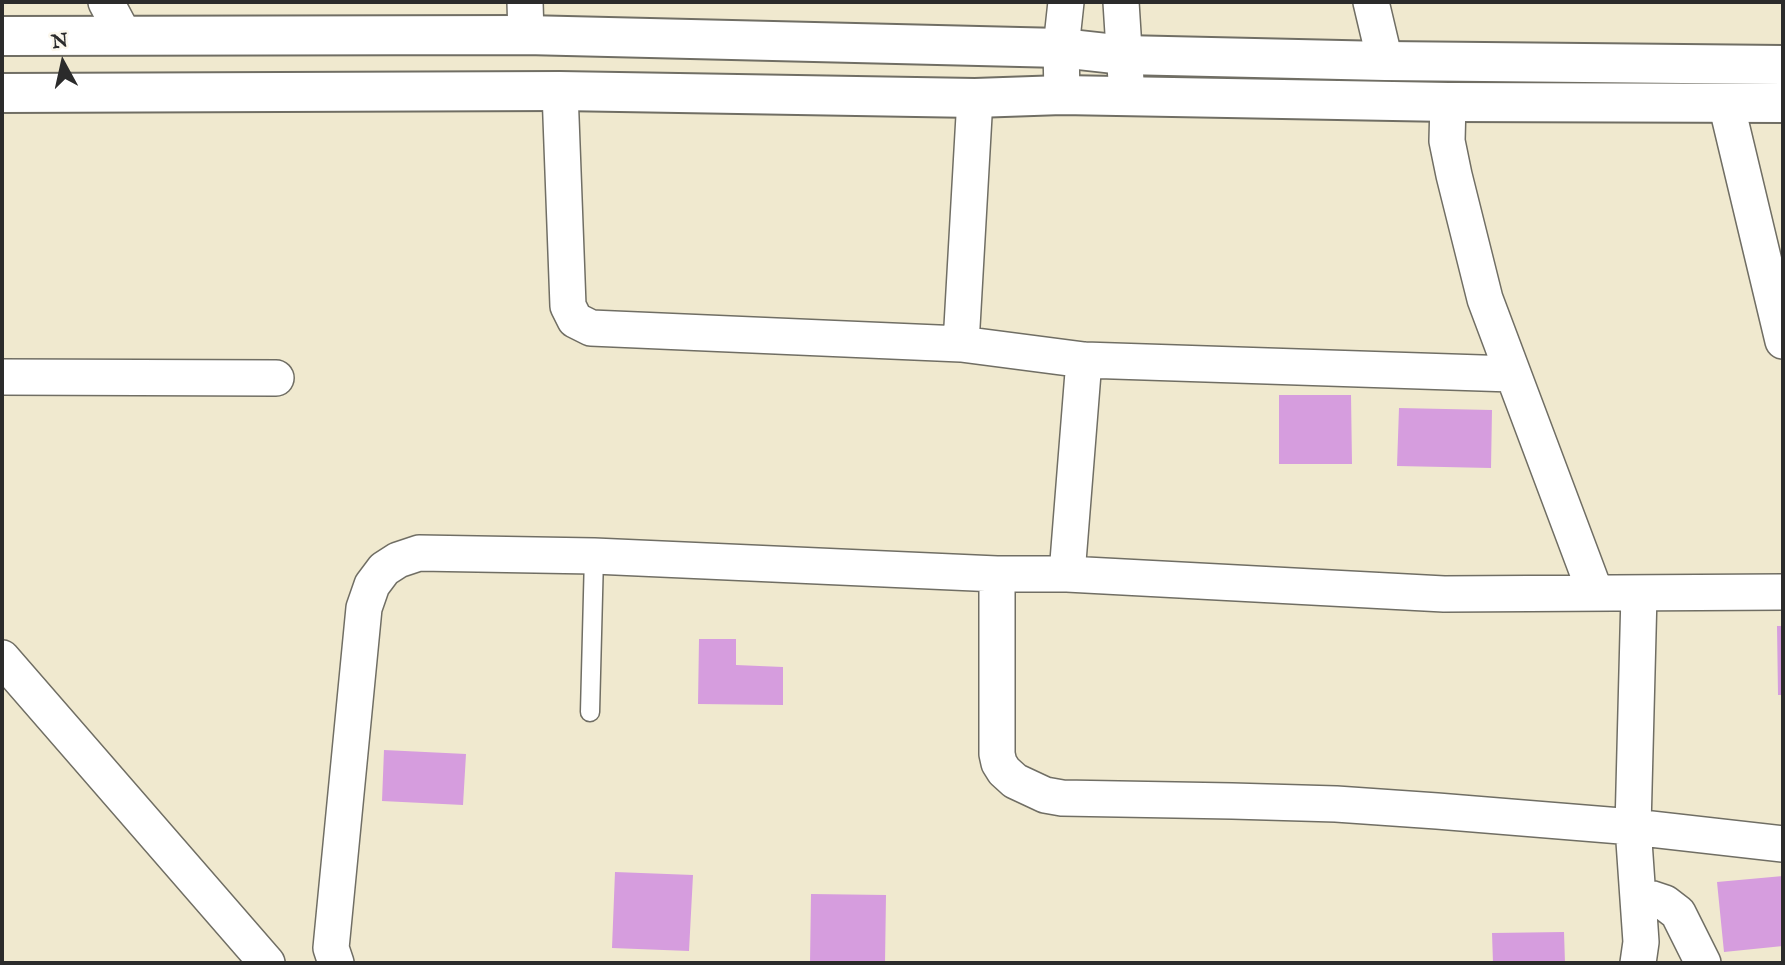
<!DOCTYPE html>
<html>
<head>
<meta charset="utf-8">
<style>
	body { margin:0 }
	#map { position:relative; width:1785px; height:965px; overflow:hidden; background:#f0e9cf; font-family:"IM FELL English",serif }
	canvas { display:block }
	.frame { position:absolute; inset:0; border:4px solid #2b2b2b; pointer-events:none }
	.north { position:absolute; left:28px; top:28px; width:70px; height:70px; -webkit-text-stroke:5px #fbf7ec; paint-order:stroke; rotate:352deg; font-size:19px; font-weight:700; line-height:28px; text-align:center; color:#2b2b2b }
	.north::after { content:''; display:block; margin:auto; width:24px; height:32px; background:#2b2b2b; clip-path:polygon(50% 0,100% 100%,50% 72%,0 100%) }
</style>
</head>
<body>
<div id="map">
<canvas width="1785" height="965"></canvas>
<div class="frame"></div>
<div class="north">N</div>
</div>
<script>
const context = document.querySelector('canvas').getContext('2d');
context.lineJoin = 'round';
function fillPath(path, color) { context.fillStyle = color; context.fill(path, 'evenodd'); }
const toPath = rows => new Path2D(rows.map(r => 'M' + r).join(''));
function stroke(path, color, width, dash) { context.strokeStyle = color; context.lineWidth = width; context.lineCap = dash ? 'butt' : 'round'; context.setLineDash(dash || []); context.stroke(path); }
fillPath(toPath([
	[1279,395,1351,395,1352,464,1279,464],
	[1399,408,1492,410,1491,468,1397,466],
	[1777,626,1783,626,1783,695,1778,695],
	[699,639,736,639,736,665,783,667,783,705,698,704],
	[384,750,466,754,463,805,382,801],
	[615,872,693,875,689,951,612,948],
	[1783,876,1783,946,1724,952,1717,882],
	[811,894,886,895,885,963,810,963],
	[1564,932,1565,963,1493,963,1492,933]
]), '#d69dde');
const service = toPath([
	[590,712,594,556]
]);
const minor = toPath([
	[106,2,123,34],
	[525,2,526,35],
	[1121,2,1127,97],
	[1371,2,1385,61],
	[560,91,568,306,575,320,591,328,961,344,1084,360,1512,374],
	[1062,95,1061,48,1066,2],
	[1448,102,1447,141,1454,175,1485,299,1595,592],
	[1726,103,1783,341],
	[961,344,975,98],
	[2,377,276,378],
	[997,574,997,754,999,763,1004,771,1015,781,1045,795,1062,798,1232,801,1336,804,1437,811,1633,827,1783,844],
	[1067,574,1084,360],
	[2,658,267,963],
	[1638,898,1653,899,1665,903,1678,913,1703,963],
	[336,963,331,948,364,608,372,585,384,569,398,560,419,553,594,556,997,574,1067,574,1444,594,1783,592],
	[1638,963,1641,942,1633,827,1639,594]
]);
const tertiary = toPath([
	[2,36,526,35,1061,48,1124,55,1385,61,1783,65],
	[2,93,560,91,975,98,1062,95,1448,102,1783,103]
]);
stroke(service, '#706e64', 21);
stroke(minor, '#706e64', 38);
stroke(tertiary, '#706e64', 42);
stroke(service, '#fff', 18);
stroke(minor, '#fff', 35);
stroke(tertiary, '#fff', 38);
</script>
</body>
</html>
